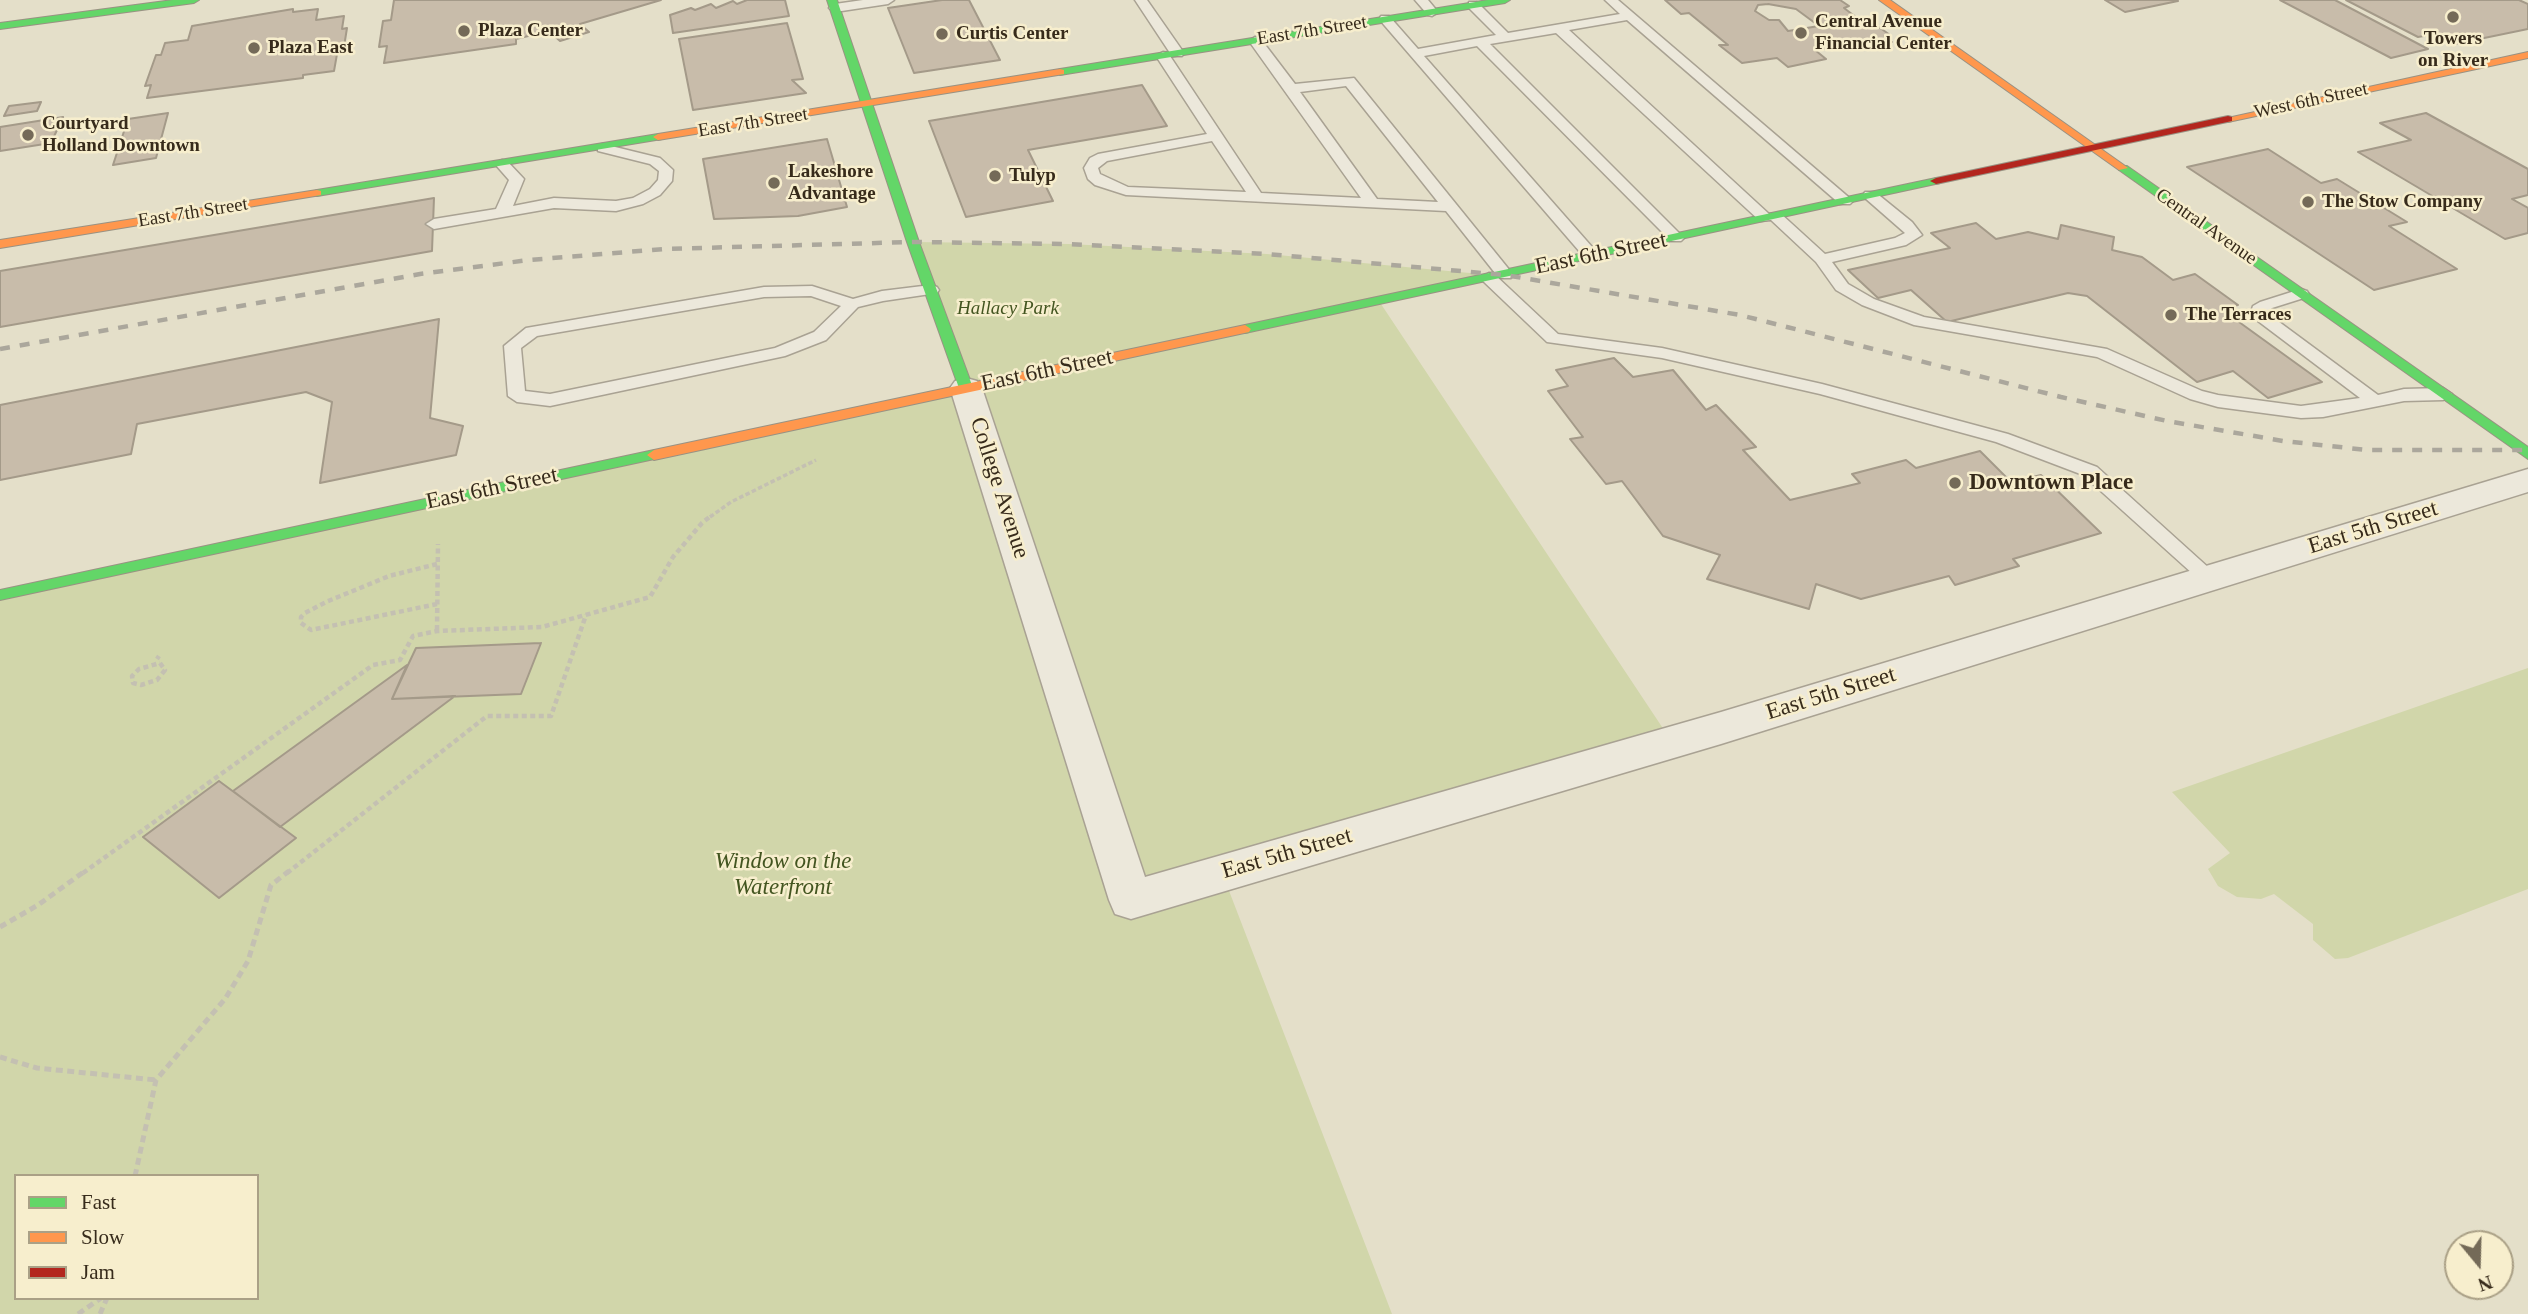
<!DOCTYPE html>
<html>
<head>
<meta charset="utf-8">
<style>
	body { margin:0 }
	#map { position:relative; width:2528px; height:1314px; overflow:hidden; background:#e4dfc9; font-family:"Times New Roman",serif }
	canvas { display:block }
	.legend { position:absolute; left:14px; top:1174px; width:245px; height:126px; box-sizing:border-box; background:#f7eecd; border:2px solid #aaa086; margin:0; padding:9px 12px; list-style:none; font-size:21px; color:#372b1b }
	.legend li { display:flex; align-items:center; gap:14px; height:35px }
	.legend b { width:35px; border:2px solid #aaa086 }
	.north { position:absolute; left:2444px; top:1230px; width:70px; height:70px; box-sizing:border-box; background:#f7eecd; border:2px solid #aaa086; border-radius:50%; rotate:161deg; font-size:19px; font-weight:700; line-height:28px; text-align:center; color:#372b1b }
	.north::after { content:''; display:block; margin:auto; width:24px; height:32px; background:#746a58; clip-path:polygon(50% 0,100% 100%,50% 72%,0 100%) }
</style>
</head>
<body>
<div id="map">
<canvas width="2528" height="1314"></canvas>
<ul class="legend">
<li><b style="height:9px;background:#63d668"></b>Fast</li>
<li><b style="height:9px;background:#ff974d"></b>Slow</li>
<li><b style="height:9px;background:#b3261e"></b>Jam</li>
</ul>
<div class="north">N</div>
</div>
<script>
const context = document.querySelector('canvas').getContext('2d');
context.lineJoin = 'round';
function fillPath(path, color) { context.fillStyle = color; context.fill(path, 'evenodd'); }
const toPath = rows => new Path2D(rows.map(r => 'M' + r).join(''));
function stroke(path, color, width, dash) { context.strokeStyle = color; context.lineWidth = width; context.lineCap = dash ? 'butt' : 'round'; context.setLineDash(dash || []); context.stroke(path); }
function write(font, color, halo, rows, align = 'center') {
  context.font = font + ' "Times New Roman",serif'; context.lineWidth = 5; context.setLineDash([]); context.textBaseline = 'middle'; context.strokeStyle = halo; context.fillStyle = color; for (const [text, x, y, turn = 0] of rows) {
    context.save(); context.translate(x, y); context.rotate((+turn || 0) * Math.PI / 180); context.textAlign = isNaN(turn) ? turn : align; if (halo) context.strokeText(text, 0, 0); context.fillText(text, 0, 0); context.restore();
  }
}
fillPath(toPath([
	[913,242,1069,244,1267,254,1491,275,965,384],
	[1379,301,1672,742,1221,870,1392,1314,0,1314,0,595],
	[16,1176,257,1176,257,1298,16,1298],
	[2528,668,2528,889,2348,958,2335,959,2313,940,2313,924,2274,894,2261,899,2237,897,2218,886,2208,869,2230,853,2172,792]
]), '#d1d6aa');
const building = toPath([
	[394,0,661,0,580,24,589,32,560,41,549,31,516,39,516,44,384,63,387,46,379,47,383,21,391,20,394,0],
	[747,0,785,0,789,16,673,33,670,15,691,8,695,10,711,4,716,8,733,1,737,4,747,0],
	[942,0,969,0,1000,60,914,73,888,8,942,0],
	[1665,0,1840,0,1849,6,1844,8,1861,21,1869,20,1890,35,1884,36,1892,42,1855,49,1850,45,1815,50,1826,59,1788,67,1777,58,1742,63,1719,45,1728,45,1689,13,1681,14,1665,0],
	[1768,4,1796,9,1819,26,1788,31,1779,20,1769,20,1755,11,1758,5,1768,4],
	[2105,0,2177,0,2178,1,2125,12,2105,0],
	[2280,0,2335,0,2428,49,2391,58,2280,0],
	[2346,0,2519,0,2528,4,2528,29,2455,44,2435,34,2418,37,2346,0],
	[293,9,293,12,318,9,316,20,344,16,342,29,347,28,343,53,337,54,334,71,303,75,303,78,147,98,151,85,145,86,156,55,161,55,165,43,188,40,192,26,293,9],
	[787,23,803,79,792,80,806,93,693,110,679,39,787,23],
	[1142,85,1167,126,1028,150,1053,201,966,217,929,121,1142,85],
	[41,102,37,111,4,116,9,106,41,102],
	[168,113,156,158,113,165,128,119,168,113],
	[2426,113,2528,169,2528,195,2512,199,2528,208,2528,233,2505,239,2358,152,2411,140,2380,123,2426,113],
	[63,117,51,143,0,151,0,127,63,117],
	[827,139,847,207,798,216,714,219,703,159,827,139],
	[2268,149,2321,183,2337,179,2407,222,2389,226,2457,269,2374,290,2187,167,2268,149],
	[434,198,432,251,0,327,0,271,434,198],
	[1976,223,1996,239,2028,232,2058,239,2061,225,2114,237,2112,250,2142,257,2173,280,2195,274,2238,305,2221,309,2322,382,2268,398,2233,371,2197,382,2087,296,2068,293,1947,322,1911,290,1878,298,1848,270,1950,248,1931,233,1976,223],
	[439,319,430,418,463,426,456,455,320,483,332,402,306,392,137,424,131,454,0,480,0,405,439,319],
	[1614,358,1633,377,1673,370,1706,410,1716,405,1756,447,1743,450,1790,500,1860,483,1852,474,1906,460,1916,468,1980,451,2011,482,2041,475,2101,533,2013,559,2019,566,1955,585,1949,576,1861,599,1816,584,1809,609,1707,579,1720,555,1663,536,1622,481,1606,484,1570,439,1583,437,1548,391,1568,386,1556,370,1614,358],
	[541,643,521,694,392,699,416,648,541,643],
	[407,665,392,699,455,696,280,827,233,791,407,665],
	[219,781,296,838,219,898,143,837,219,781]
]);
fillPath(building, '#c8bcaa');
stroke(building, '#a49a89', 2);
const lane = toPath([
	[863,0,894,0,888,4,835,12,829,8,835,4,863,0],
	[1135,0,1147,0,1184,53,1182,56,1172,56,1135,0],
	[1415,0,1428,0,1438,12,1432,16,1428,15,1415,0],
	[1605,0,1618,0,1853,201,1850,204,1840,204,1627,20,1569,30,1769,214,1780,213,1825,254,1895,238,1905,233,1865,198,1863,195,1865,192,1875,192,1912,222,1922,235,1906,245,1832,262,1848,284,1874,299,1924,317,2107,349,2202,391,2218,395,2301,406,2360,398,2250,315,2253,306,2260,302,2301,289,2307,291,2309,294,2307,297,2272,308,2267,313,2378,395,2404,389,2443,388,2452,394,2443,400,2404,401,2323,417,2301,418,2218,407,2190,399,2097,357,1914,325,1862,305,1836,290,1816,262,1771,220,1760,221,1556,33,1490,44,1684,238,1681,241,1671,241,1477,46,1424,56,1600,256,1598,259,1586,259,1379,19,1381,16,1389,16,1418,49,1496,35,1469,8,1469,2,1477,2,1508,33,1620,14,1605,0],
	[1255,37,1260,38,1295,84,1354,78,1511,272,1513,275,1511,278,1499,278,1446,211,1126,195,1095,185,1088,179,1084,168,1090,158,1098,154,1207,134,1156,56,1163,52,1168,53,1261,193,1361,198,1249,41,1255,37],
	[1346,86,1438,202,1377,199,1300,92,1346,86],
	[1212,141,1246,192,1128,187,1100,174,1098,168,1107,161,1212,141],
	[603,144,660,158,673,170,672,181,660,195,643,204,616,211,554,208,434,229,426,224,434,219,496,209,509,180,495,164,502,160,507,161,524,179,513,206,554,198,616,201,633,198,650,189,658,180,659,171,650,164,598,151,598,145,603,144],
	[1489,273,1495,275,1558,334,1662,348,1822,384,2008,434,2097,467,2220,578,2217,583,2203,583,2083,475,1996,442,1820,394,1662,358,1547,342,1483,281,1481,278,1489,273],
	[931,285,937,287,939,290,937,293,883,301,858,307,826,340,785,356,550,406,517,402,508,396,504,346,526,328,764,287,812,286,853,299,882,291,931,285],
	[811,296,841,306,814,332,775,348,550,394,525,391,521,348,537,336,764,297,811,296]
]);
const street = toPath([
	[966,378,977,381,982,388,1145,877,1721,712,2528,469,2528,492,1721,744,1131,919,1115,914,1109,900,950,388,955,381,966,378]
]);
const fast = toPath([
	[173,0,199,0,194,3,0,29,0,23,173,0],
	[827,0,837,0,919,242,973,388,971,391,961,391,959,388,907,242,827,0],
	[1488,0,1510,0,1505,3,1060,75,1055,72,1060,69,1488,0],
	[658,134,663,137,662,139,317,196,311,193,317,190,658,134],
	[2119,166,2127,166,2528,447,2528,459,2119,170,2119,166],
	[1936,178,1942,181,1940,183,1245,333,1239,329,1245,325,1936,178],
	[654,450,659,452,661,455,659,458,0,600,0,590,654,450]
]);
const slow = toPath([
	[1879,0,1890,0,2128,168,2119,170,1879,0],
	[2528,52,2528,58,2228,122,2223,119,2528,52],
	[1060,69,1064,70,1064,74,658,140,653,137,658,134,1060,69],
	[317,190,321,191,321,195,0,248,0,240,317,190],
	[1245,325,1251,329,1249,332,654,460,647,455,654,450,1245,325]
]);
const jam = toPath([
	[2228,116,2232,117,2232,121,1936,184,1930,181,1936,178,2228,116]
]);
stroke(lane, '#a9a293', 3);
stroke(street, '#a9a293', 3);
stroke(fast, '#999283', 2);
stroke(slow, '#999283', 2);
stroke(jam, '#999283', 2);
stroke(toPath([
	[710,517,731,502,816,460]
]), '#c4c0b2', 3.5, [4.5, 2.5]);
stroke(toPath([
	[437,564,389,576,326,602,305,613,301,617,301,623,311,630,437,604],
	[437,630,438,544],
	[157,659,159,656],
	[160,663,165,670,157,680,141,685,133,683,132,676,139,669,160,663],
	[83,873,373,665,400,660,413,636,437,631,542,627,650,597,673,557,702,523,712,515],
	[287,873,487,716,551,716,586,615]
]), '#c4c0b2', 4.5, [5, 3.5]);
stroke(toPath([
	[0,927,38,905,85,871],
	[0,1057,37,1068,156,1080],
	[135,1176,156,1080,225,999,248,961,271,885,289,871],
	[78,1314,101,1298],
	[100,1314,107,1298]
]), '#c4c0b2', 5, [7, 4.5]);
fillPath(lane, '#ece8db');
fillPath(street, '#ece8db');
fillPath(fast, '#63d668');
fillPath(slow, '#ff974d');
fillPath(jam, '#b3261e');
stroke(toPath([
	[0,349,420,274,529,260,664,249,913,242,1069,244,1267,254,1505,275,1740,315,2061,397,2167,421,2283,441,2367,450,2528,450]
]), '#aba79c', 4.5, [10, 10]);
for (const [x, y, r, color] of [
	[2453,17,7,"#746a58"],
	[464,31,7,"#746a58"],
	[1801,33,7,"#746a58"],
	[942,34,7,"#746a58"],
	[254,48,7,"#746a58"],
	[28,135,7,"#746a58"],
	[995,176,7,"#746a58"],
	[774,183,7,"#746a58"],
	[2308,202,7,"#746a58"],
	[2171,315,7,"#746a58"],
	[1955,483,7,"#746a58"]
]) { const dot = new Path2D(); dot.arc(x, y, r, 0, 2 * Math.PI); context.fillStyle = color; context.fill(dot); stroke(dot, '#f7eecd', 2.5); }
write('bold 19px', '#372b1b', '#f7eecd', [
	["Central Avenue",1815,22],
	["Financial Center",1815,44],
	["Plaza Center",478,31],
	["Curtis Center",956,34],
	["Towers",2453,39,"center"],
	["on River",2453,61,"center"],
	["Plaza East",268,48],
	["Courtyard",42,124],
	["Holland Downtown",42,146],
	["Lakeshore",788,172],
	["Advantage",788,194],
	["Tulyp",1009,176],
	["The Stow Company",2322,202],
	["The Terraces",2185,315]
], 'left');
write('19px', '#372b1b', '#f7eecd', [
	["East 7th Street",1312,31,-9],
	["West 6th Street",2311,101,-12],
	["East 7th Street",753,123,-9],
	["East 7th Street",193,213,-9],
	["Central Avenue",2206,227,35]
]);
write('italic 19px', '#435520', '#f7eecd', [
	["Hallacy Park",1008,309]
]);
write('23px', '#372b1b', '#f7eecd', [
	["East 6th Street",1601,254,-12],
	["East 6th Street",1047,371,-12],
	["College Avenue",999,488,72],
	["East 6th Street",492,489,-12],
	["East 5th Street",2373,528,-17],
	["East 5th Street",1831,694,-17],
	["East 5th Street",1287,854,-16]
]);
write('bold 23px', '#372b1b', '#f7eecd', [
	["Downtown Place",1969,483]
], 'left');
write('italic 23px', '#435520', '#f7eecd', [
	["Window on the",783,862],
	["Waterfront",783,888]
]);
</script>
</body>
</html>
